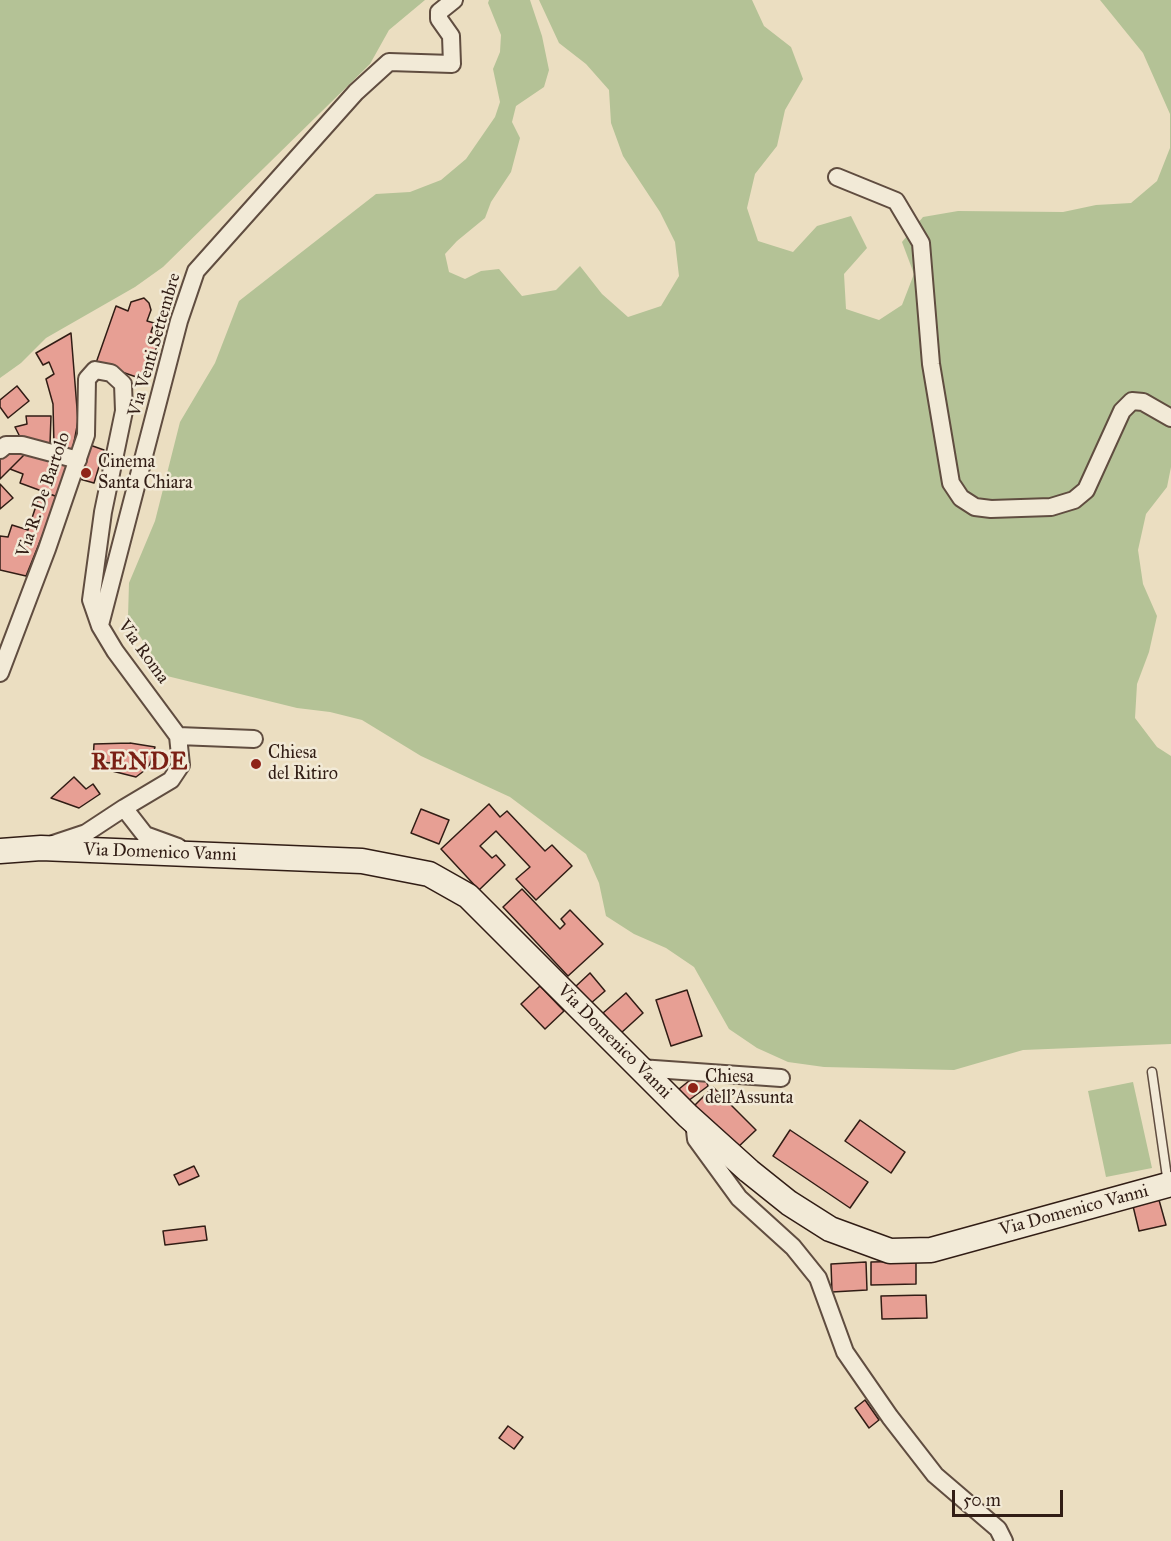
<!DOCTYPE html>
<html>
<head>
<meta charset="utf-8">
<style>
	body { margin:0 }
	#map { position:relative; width:1171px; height:1541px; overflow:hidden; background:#ebdec1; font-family:"IM FELL Great Primer",serif }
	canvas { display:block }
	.scale { position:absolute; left:952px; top:1490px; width:111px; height:27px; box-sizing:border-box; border:3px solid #311d15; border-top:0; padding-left:8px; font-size:18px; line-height:21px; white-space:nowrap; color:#311d15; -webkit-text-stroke:4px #f2ead7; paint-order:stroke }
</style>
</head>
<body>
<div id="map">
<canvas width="1171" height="1541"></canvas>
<div class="scale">50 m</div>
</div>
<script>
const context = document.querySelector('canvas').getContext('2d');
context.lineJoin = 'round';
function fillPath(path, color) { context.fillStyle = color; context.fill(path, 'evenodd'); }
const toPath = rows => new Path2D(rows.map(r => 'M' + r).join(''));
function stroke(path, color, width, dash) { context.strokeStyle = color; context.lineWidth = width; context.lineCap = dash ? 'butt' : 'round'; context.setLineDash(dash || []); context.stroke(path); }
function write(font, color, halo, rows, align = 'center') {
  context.font = font + ' "IM FELL Great Primer",serif'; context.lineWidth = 5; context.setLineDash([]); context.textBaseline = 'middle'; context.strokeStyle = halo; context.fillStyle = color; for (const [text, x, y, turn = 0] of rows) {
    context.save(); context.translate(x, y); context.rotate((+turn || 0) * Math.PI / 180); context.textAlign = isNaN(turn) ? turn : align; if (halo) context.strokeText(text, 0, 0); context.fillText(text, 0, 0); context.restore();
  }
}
fillPath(toPath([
	[0,0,425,0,389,30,370,64,163,267,135,287,46,338,21,363,0,378],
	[489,0,530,0,542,36,549,70,544,87,516,106,512,122,520,138,511,172,491,202,485,218,457,241,445,254,449,272,465,279,481,271,499,269,522,296,556,290,580,266,602,294,628,317,661,306,679,276,675,242,660,212,623,156,611,123,609,90,586,64,559,43,539,0,752,0,764,26,791,47,803,79,785,110,777,146,755,174,747,208,758,241,793,252,817,226,851,216,867,248,844,274,846,309,879,320,902,305,914,274,902,242,923,217,958,211,1063,212,1096,205,1131,203,1157,181,1170,148,1170,114,1143,53,1100,0,1171,0,1171,467,1167,487,1146,514,1138,550,1143,584,1157,616,1149,652,1137,684,1135,718,1157,747,1171,756,1171,1044,1023,1050,954,1070,824,1067,788,1062,757,1048,729,1029,694,967,666,948,634,934,606,916,599,883,586,854,510,797,421,756,362,720,330,712,297,708,167,676,146,646,128,617,129,583,155,521,180,422,215,363,239,301,376,194,410,192,441,180,466,159,495,117,500,102,493,69,500,52,501,35,488,3],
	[1133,1082,1152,1168,1106,1177,1088,1091]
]), '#b4c296');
const building = toPath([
	[144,298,149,303,151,310,147,321,154,323,151,332,161,335,145,380,96,363,116,306,128,311,131,302,144,298],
	[71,333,78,421,72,453,54,446,53,404,46,379,54,374,49,362,43,365,36,353,71,333],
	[17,386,29,401,8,418,0,407,0,400,17,386],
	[26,416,51,416,50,444,22,441,15,427,27,424,26,416],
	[87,444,104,450,94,483,76,478,87,444],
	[29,450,0,479,0,454,29,450],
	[29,450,71,467,58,497,20,483,23,474,10,469,29,450],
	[0,484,13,498,0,509,0,484],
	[41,491,58,497,26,576,0,570,0,536,8,537,12,525,28,530,41,491],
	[130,743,155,747,149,767,136,777,112,771,112,763,93,762,94,744,130,743],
	[74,777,86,789,93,784,100,794,79,808,51,798,74,777],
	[489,804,500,817,507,811,545,851,552,845,572,866,536,900,516,879,530,867,496,831,480,846,492,858,496,855,505,865,479,890,441,849,489,804],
	[421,809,449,820,439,844,411,833,421,809],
	[522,889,560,929,565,924,561,919,570,910,603,944,568,976,503,907,522,889],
	[590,973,605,991,590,1004,575,987,590,973],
	[540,986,564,1011,545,1029,521,1004,540,986],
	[687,990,702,1036,671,1046,656,1000,687,990],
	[626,993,643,1013,621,1033,603,1013,626,993],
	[695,1076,705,1077,708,1086,688,1101,679,1089,695,1076],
	[713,1087,756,1130,736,1149,694,1106,713,1087],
	[860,1120,905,1152,891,1173,845,1141,860,1120],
	[790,1130,868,1182,850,1208,773,1156,790,1130],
	[194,1166,199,1176,179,1185,174,1175,194,1166],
	[1159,1200,1166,1225,1139,1231,1133,1206,1159,1200],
	[205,1226,207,1240,165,1245,163,1231,205,1226],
	[916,1261,916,1284,871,1285,871,1262,916,1261],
	[866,1262,867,1290,832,1292,831,1264,866,1262],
	[926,1295,927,1318,882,1319,881,1296,926,1295],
	[865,1400,879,1420,869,1428,855,1408,865,1400],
	[508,1426,523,1437,514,1449,499,1438,508,1426]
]);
fillPath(building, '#e79f94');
stroke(building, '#311d15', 1.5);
const service = toPath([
	[1152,1072,1168,1184]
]);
const minor = toPath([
	[837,177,896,201,921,243,931,364,951,483,961,498,975,507,991,509,1051,507,1074,500,1086,490,1122,411,1132,401,1143,402,1171,418],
	[0,450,6,445,22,445,78,460],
	[100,625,179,321,196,271,356,92,389,62,452,64,451,36,439,19,439,12,454,0],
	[0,673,47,549,86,435,87,379,95,370,111,373,123,384,124,411,103,512,91,600,100,626,115,651,178,736,181,765,171,780,124,808,145,835,178,847],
	[178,736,254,739],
	[53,844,86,833,124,808],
	[640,1068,781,1078],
	[694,1122,696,1139,739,1198,793,1247,818,1278,845,1352,890,1417,935,1475,998,1529,1004,1541]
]);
const secondary = toPath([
	[0,851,41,848,362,861,429,874,468,896,688,1116,749,1171,789,1203,830,1229,890,1251,931,1250,1171,1184]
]);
stroke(service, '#604d40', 11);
stroke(minor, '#604d40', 20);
stroke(secondary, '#311d15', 27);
stroke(service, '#f2ead7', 8);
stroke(minor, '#f2ead7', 16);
stroke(secondary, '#f2ead7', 24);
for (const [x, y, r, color] of [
	[86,473,6,"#8f2418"],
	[256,764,6,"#8f2418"],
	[693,1088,6,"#8f2418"]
]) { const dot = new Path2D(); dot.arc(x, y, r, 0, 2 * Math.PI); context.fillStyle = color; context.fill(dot); stroke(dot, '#f2ead7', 2); }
write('18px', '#311d15', '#f2ead7', [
	["Via Venti Settembre",155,345,-74],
	["Via R. De Bartolo",44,495,-71],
	["Via Roma",143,652,54],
	["Via Domenico Vanni",160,853,2],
	["Via Domenico Vanni",614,1042,45],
	["Via Domenico Vanni",1074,1211,-15]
]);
write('18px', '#311d15', '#f2ead7', [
	["Cinema",98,463],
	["Santa Chiara",98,484],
	["Chiesa",268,754],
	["del Ritiro",268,775],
	["Chiesa",705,1078],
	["dell'Assunta",705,1099]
], 'left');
context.letterSpacing = '1.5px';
write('bold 24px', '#7a1f14', '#f2ead7', [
	["RENDE",140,763]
]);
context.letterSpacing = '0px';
</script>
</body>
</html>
